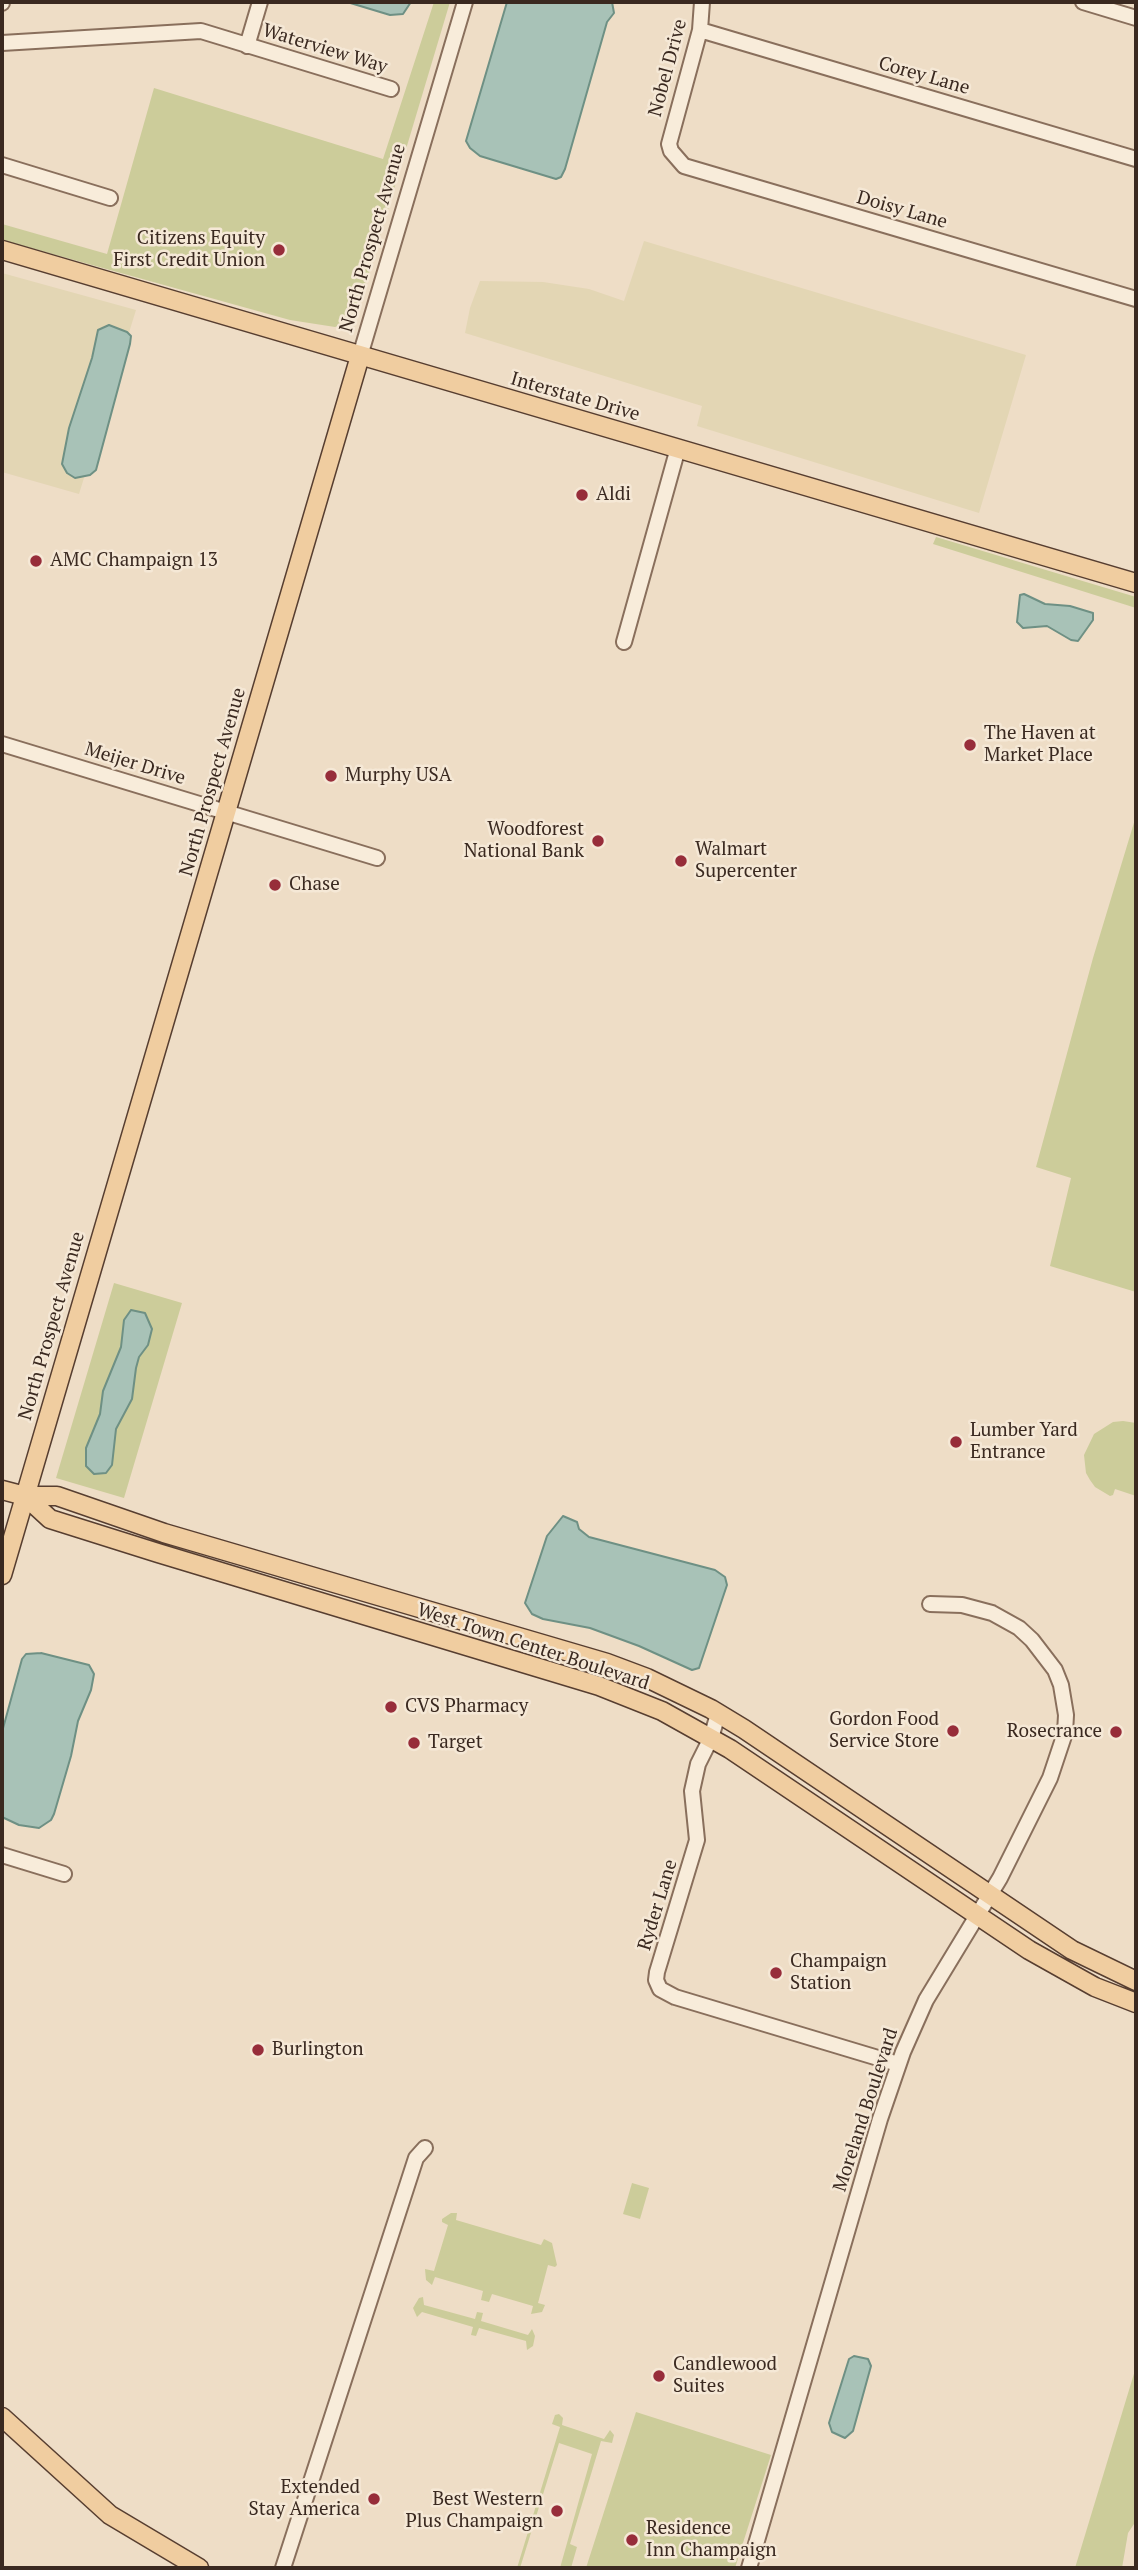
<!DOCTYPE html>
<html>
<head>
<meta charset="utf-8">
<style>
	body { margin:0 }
	#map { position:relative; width:1138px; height:2570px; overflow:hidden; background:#eeddc6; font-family:"PT Serif",serif }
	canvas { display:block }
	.frame { position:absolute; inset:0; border:4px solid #3a2920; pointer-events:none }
</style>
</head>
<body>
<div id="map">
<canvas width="1138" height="2570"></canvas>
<div class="frame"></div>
</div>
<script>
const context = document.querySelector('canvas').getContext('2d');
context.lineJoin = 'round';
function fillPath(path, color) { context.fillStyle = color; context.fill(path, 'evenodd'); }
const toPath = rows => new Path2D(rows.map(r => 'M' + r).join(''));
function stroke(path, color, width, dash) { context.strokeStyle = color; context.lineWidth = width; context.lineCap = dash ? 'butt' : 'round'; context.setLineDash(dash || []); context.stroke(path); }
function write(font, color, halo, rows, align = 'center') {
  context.font = font + ' "PT Serif",serif'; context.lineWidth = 5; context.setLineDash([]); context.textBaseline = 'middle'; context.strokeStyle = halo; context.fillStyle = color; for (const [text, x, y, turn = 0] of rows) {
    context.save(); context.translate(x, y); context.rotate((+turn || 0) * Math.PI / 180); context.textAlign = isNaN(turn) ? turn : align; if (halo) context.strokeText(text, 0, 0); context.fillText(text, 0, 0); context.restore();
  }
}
fillPath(toPath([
	[644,241,1026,355,979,513,697,426,702,406,465,333,470,308,480,281,543,282,589,289,624,301],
	[2,273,136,310,79,494,2,472]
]), '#e3d6b4');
fillPath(toPath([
	[434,2,450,2,357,313,349,322,335,327,290,320,2,240,2,224,107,254,154,88,383,159],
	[936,537,1136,597,1136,608,933,544],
	[1136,816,1136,1292,1050,1266,1071,1178,1036,1167,1093,958],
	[114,1283,182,1303,124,1498,56,1478],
	[1123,1421,1136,1423,1136,1496,1115,1489,1113,1495,1110,1496,1095,1487,1090,1480,1086,1473,1084,1455,1094,1434,1113,1422],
	[632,2183,649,2188,640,2219,623,2214],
	[451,2213,457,2213,456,2220,541,2245,544,2239,552,2243,557,2265,555,2267,548,2265,538,2303,545,2305,542,2312,531,2314,533,2306,492,2294,489,2302,481,2300,483,2291,435,2277,432,2285,426,2280,425,2269,434,2271,448,2225,442,2222,442,2219],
	[423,2297,424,2305,475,2319,477,2312,483,2313,481,2321,528,2335,532,2329,535,2336,533,2346,527,2350,526,2341,479,2328,476,2336,471,2335,473,2327,422,2312,417,2317,413,2308,419,2298],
	[1136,2367,1136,2521,1128,2533,1122,2568,1075,2568],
	[636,2412,771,2455,735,2568,586,2568],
	[559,2414,563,2418,562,2425,604,2439,610,2430,614,2435,612,2443,601,2441,570,2544,577,2547,571,2568,560,2568,592,2454,559,2443,520,2568,517,2568,560,2427,552,2424,555,2415]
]), '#cccc9a');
const water = toPath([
	[347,2,411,2,403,14,390,15,347,2],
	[507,2,612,2,614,13,607,22,565,169,561,177,556,179,480,156,470,148,466,141,507,2],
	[109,325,127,332,131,336,130,344,96,470,90,475,75,478,67,473,62,464,69,428,92,358,98,330,109,325],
	[1024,594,1045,604,1070,606,1093,613,1093,620,1078,641,1071,640,1047,626,1023,628,1017,622,1020,595,1024,594],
	[131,1310,145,1313,152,1329,148,1345,139,1357,136,1368,132,1399,116,1429,112,1465,106,1473,94,1474,86,1466,86,1448,100,1414,103,1391,121,1347,124,1320,131,1310],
	[563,1516,577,1522,579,1529,589,1537,715,1570,725,1577,727,1585,699,1668,692,1670,639,1646,590,1628,543,1619,532,1614,525,1603,547,1536,563,1516],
	[41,1653,89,1665,94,1674,91,1690,78,1721,71,1756,54,1814,51,1820,39,1828,19,1825,2,1817,2,1732,22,1659,26,1654,41,1653],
	[854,2356,868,2359,871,2366,853,2431,845,2438,832,2432,829,2423,849,2359,854,2356]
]);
fillPath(water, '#a8c2b7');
stroke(water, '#6e9084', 2);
const minor = toPath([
	[702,2,700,30,669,144,671,151,684,166,1136,299],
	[1083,2,1136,18],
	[2,3,2,2],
	[700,30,1136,159],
	[2,43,201,31,391,89],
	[247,46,260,2],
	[2,165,110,198],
	[360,356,465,2],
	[624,642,678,448],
	[2,744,377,858],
	[718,1714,711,1738,698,1764,692,1791,697,1840,657,1972,656,1980,660,1989,675,1997,898,2064],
	[2,1855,64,1874],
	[283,2568,416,2158,425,2148],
	[749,2568,880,2119,903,2052,926,2000,1000,1878,1050,1778,1065,1733,1066,1715,1061,1685,1055,1670,1032,1640,1019,1628,992,1613,962,1605,930,1604]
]);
const major = toPath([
	[2,250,1136,583],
	[2,1490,25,1496,57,1496,164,1533,607,1663,647,1678,711,1709,744,1729,1072,1950,1136,1981],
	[25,1496,50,1519,158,1553,599,1686,662,1711,730,1749,1029,1950,1095,1987,1136,2003],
	[2,1575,360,356],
	[2,2417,110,2515,199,2568]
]);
stroke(minor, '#896f5c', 18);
stroke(major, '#573e30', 21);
stroke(minor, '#f8ecda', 14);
stroke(major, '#f0cda0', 18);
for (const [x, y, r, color] of [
	[279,250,7,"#972d3a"],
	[582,495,7,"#972d3a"],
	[36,561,7,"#972d3a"],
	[970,745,7,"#972d3a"],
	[331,776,7,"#972d3a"],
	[598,841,7,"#972d3a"],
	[681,861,7,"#972d3a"],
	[275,885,7,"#972d3a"],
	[956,1442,7,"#972d3a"],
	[391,1707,7,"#972d3a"],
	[953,1731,7,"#972d3a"],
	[1116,1732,7,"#972d3a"],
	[414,1743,7,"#972d3a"],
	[776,1973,7,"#972d3a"],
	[258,2050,7,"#972d3a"],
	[659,2376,7,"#972d3a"],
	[374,2499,7,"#972d3a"],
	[557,2511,7,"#972d3a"],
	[632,2540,7,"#972d3a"]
]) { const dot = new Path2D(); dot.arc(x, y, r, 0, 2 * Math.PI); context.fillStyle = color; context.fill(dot); stroke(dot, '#f5e8d6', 2.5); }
write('19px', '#3a2920', '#f5e8d6', [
	["Waterview Way",325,49,17],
	["Nobel Drive",668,68,-75],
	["Corey Lane",924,76,16],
	["Doisy Lane",902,210,16],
	["North Prospect Avenue",373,238,-74],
	["Interstate Drive",575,397,16],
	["Meijer Drive",135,764,17],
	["North Prospect Avenue",213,782,-74],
	["North Prospect Avenue",52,1326,-74],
	["West Town Center Boulevard",533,1647,18],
	["Ryder Lane",658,1905,-73],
	["Moreland Boulevard",866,2110,-72]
]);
write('19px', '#3a2920', '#f5e8d6', [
	["Citizens Equity",265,239,"right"],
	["First Credit Union",265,261,"right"],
	["Aldi",596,495],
	["AMC Champaign 13",50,561],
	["The Haven at",984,734],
	["Market Place",984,756],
	["Murphy USA",345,776],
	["Woodforest",584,830,"right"],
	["National Bank",584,852,"right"],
	["Walmart",695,850],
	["Supercenter",695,872],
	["Chase",289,885],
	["Lumber Yard",970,1431],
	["Entrance",970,1453],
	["CVS Pharmacy",405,1707],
	["Gordon Food",939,1720,"right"],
	["Service Store",939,1742,"right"],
	["Rosecrance",1102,1732,"right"],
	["Target",428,1743],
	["Champaign",790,1962],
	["Station",790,1984],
	["Burlington",272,2050],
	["Candlewood",673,2365],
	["Suites",673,2387],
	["Extended",360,2488,"right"],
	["Stay America",360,2510,"right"],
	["Best Western",543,2500,"right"],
	["Plus Champaign",543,2522,"right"],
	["Residence",646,2529],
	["Inn Champaign",646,2551]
], 'left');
</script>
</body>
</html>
